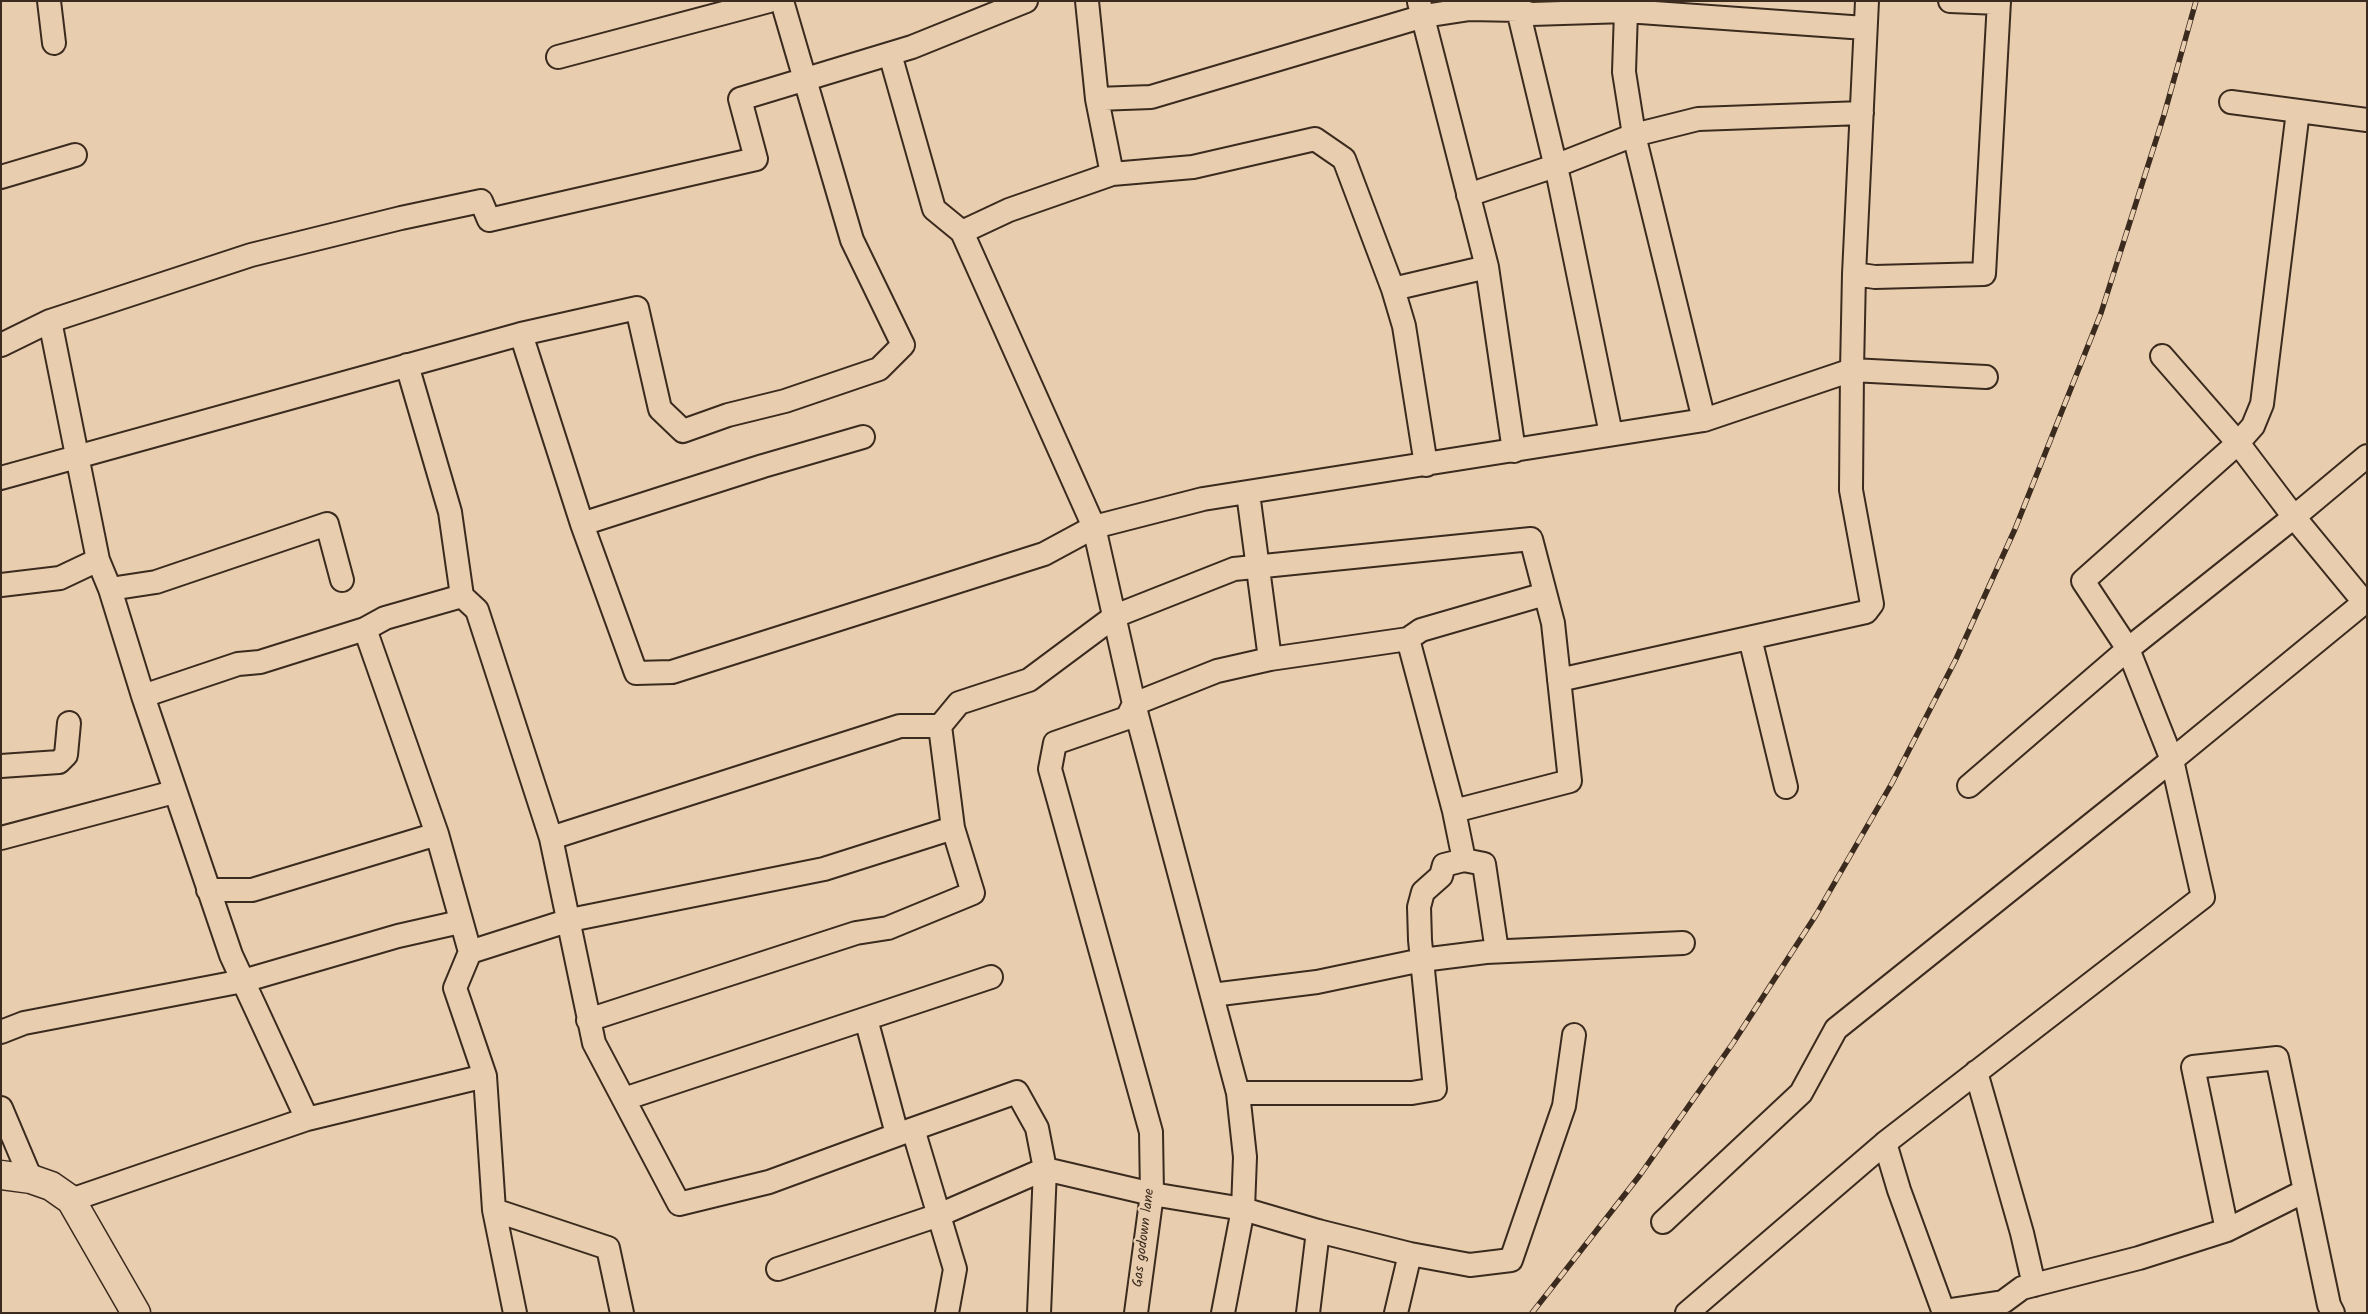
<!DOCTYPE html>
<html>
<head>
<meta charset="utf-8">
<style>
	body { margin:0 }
	#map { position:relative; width:2368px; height:1314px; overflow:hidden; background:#e8cdaf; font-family:Kalam,sans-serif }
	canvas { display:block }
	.frame { position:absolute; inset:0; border:2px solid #3b2a1e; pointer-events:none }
</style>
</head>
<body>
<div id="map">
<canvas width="2368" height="1314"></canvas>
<div class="frame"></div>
</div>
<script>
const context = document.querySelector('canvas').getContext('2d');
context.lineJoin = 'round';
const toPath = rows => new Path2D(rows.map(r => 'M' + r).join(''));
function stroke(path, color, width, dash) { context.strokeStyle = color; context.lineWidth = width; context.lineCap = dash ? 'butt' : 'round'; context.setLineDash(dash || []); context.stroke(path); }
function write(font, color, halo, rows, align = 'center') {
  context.font = font + ' Kalam,sans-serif'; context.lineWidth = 5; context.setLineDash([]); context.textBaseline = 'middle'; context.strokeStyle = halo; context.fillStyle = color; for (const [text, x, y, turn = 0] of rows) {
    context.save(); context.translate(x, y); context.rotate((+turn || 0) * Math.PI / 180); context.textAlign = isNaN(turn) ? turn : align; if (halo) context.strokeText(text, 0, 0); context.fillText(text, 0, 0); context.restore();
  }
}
const street = toPath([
	[49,1,54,43],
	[1087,1,1097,99,1112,174],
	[1950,1,1999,3],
	[1419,2,1487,267,1514,451],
	[1518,10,1559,180,1611,434],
	[1626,11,1624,72,1634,135,1704,420],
	[890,54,934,209,962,232,1094,527,1134,704,1238,1093,1245,1157,1243,1209,1223,1313],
	[558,57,769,1],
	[1097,99,1151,97,1424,16,1470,9,1518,10,1531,14,1626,11,1865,28],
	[2231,102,2367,120],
	[1,177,75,155],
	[1468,195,1555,166,1634,135,1698,119,1862,113],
	[962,232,1009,210,1112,174,1193,167,1315,139,1344,159,1393,289,1404,326,1426,465],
	[1854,274,1875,277,1984,274,1999,1],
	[1393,289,1487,267],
	[50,321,251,255,401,218,481,201,489,220,756,159,740,99,912,47,1026,1],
	[521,334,582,524,636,673,672,672,1044,554,1094,527,1203,499,1704,420,1852,370,1854,274,1867,1],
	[1,345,50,321,98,560,110,589,143,696,231,955,307,1119,485,1076,494,1210,608,1248,622,1313],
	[2162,356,2238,443,2294,517,2364,602,2367,602],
	[407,365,450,512,462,596,477,610,551,838,594,1043,679,1204,769,1182,913,1129,955,1269,947,1313],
	[1,478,521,334,637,308,660,409,683,431,728,415,785,401,879,369,903,345,852,240,782,1],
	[1248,493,1270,659],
	[582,524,763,466,863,437],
	[1,585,60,578,98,560],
	[110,589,156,582,327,524,342,580],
	[365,629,437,834,470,952,455,988,485,1076],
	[1750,638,1786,787],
	[1559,680,1866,612,1872,604,1851,490,1852,370,1986,377],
	[143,696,238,664,260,662,365,629,385,618,462,596],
	[1,766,59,762,66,755,69,723],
	[1969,786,2128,649,2294,517,2367,456],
	[1,838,174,792],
	[551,838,900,726,940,726],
	[1464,860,1454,811,1408,639,1421,630,1545,594],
	[208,890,252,890,437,834],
	[470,952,570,920,824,869,953,828],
	[1212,995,1317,982,1422,960,1486,952,1683,943],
	[866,1019,897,1134],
	[588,1020,856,933,888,928,973,893,953,828,940,726,959,703,1029,680,1115,616,1234,569,1531,539,1553,623,1570,781,1454,811],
	[1,1032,24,1023,243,981,398,936,460,922],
	[1976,1072,2022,1233,2034,1285],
	[1238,1093,1412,1093,1435,1089,1420,940,1419,907,1423,892,1441,876,1444,865,1464,860,1484,864,1497,951],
	[624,1099,991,977],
	[1,1108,31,1179],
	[1885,1143,1899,1190,1944,1313],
	[71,1200,307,1119],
	[494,1210,515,1313],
	[1663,1222,1801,1093,1836,1029,2172,760,2128,649,2083,581,2238,443,2253,426,2262,404,2298,111],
	[2227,1230,2193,1067,2277,1058,2329,1305,2333,1313],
	[778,1269,939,1215,1045,1169,1037,1128,1017,1092,913,1129],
	[1944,1311,2003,1302,2022,1288,2139,1258,2227,1230,2305,1191],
	[1039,1313,1045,1169,1152,1194,1243,1209,1318,1231,1410,1254,1470,1265,1511,1260,1564,1106,1574,1035],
	[1136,1313,1152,1194,1151,1132,1050,769,1055,743,1127,718,1134,704,1217,671,1270,659,1408,639],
	[1308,1313,1318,1231],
	[1396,1313,1410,1254],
	[1687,1313,1885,1143,2203,897,2172,760,2367,600]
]);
const secondary = toPath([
	[1,1175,31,1179,51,1186,71,1200,136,1313]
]);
stroke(street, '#3b2a1e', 26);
stroke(secondary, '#3b2a1e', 31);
stroke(street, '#e8cdaf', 22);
stroke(secondary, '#e8cdaf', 28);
const rail = toPath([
	[1532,1313,1640,1175,1733,1043,1816,915,1892,783,1956,659,2015,529,2101,313,2164,115,2196,1]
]);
stroke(rail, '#3b2a1e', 5.5);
stroke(rail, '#e8cdaf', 4, [11]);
write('14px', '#3b2a1e', '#e8cdaf', [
	["Gas godown lane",1145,1238,-83]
]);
</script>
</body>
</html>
